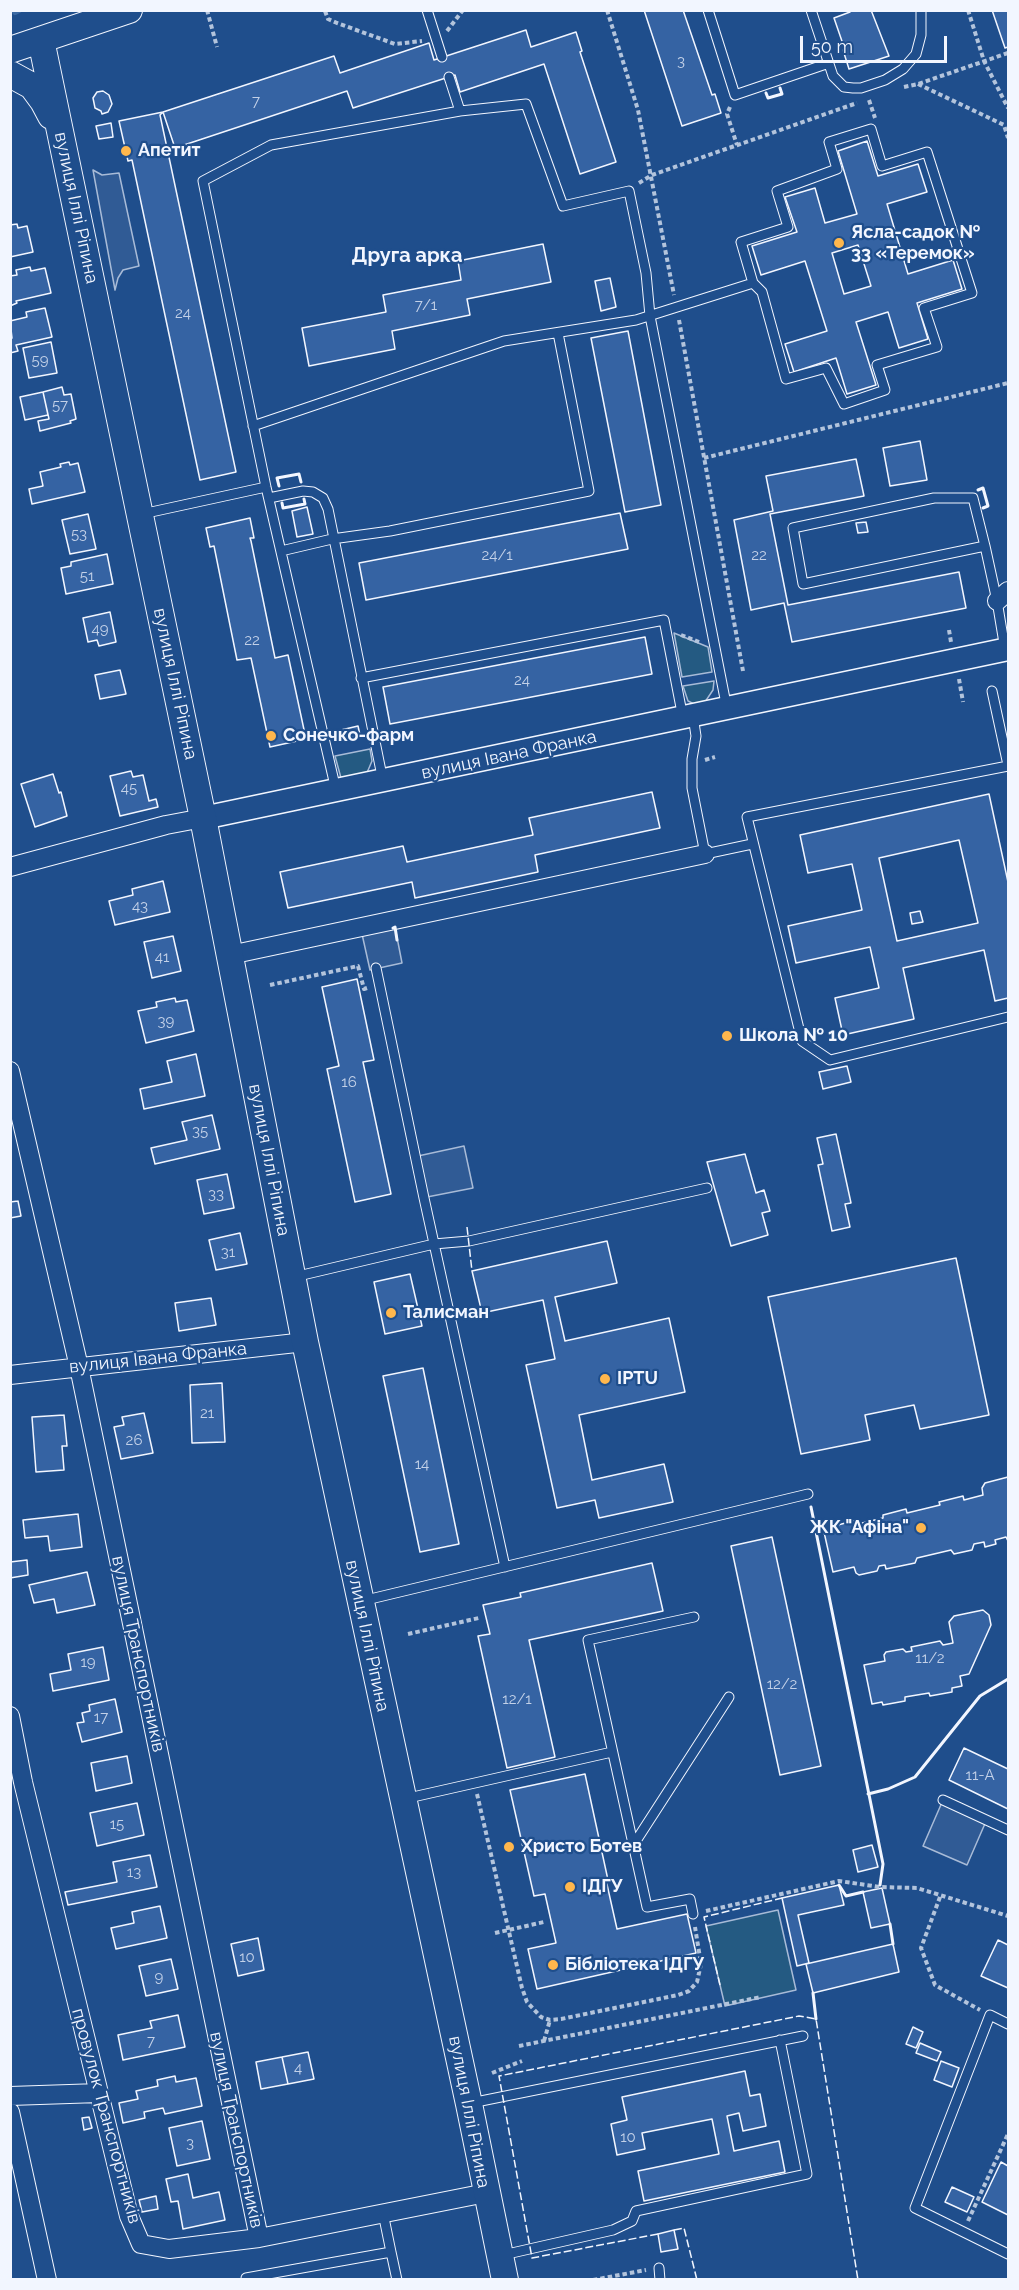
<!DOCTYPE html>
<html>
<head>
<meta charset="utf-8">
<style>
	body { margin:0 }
	#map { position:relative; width:1019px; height:2290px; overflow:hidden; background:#1f4e8c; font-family:Raleway,sans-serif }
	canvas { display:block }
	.frame { position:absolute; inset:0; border:12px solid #f2f6ff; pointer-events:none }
	.scale { position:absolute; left:800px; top:36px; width:147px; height:27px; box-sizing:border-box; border:3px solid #f2f6ff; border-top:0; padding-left:8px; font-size:18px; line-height:21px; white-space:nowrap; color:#f2f6ff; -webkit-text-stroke:4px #1f4e8c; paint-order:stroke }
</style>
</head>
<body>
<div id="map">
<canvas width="1019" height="2290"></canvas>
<div class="frame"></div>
<div class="scale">50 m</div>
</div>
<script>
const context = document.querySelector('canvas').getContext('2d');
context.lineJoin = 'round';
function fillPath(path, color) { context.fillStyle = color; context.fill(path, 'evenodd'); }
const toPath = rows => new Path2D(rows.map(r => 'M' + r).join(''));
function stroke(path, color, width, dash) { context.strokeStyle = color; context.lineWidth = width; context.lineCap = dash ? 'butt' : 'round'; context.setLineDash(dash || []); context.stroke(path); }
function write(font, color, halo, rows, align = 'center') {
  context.font = font + ' Raleway,sans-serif'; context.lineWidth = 4.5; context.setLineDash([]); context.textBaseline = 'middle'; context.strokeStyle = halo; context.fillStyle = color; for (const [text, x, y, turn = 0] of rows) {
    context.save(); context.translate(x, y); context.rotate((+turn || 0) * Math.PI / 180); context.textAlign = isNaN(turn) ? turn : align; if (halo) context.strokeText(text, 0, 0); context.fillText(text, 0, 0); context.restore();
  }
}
const green = toPath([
	[674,633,708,647,712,672,682,677,674,633],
	[714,681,713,690,705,702,694,704,688,701,683,686,714,681],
	[370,749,372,761,366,775,341,778,335,756,370,749],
	[778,1910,796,1990,725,2006,706,1926,778,1910]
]);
fillPath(green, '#245a82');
stroke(green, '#a8bbd7', 1.5);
const parking = toPath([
	[93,170,102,175,119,173,139,266,123,270,118,278,115,290,93,170],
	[395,927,402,963,370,970,362,934,395,927],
	[464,1146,473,1188,427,1197,418,1156,464,1146],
	[943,1800,987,1819,967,1865,923,1846,943,1800]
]);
fillPath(parking, '#305b95');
stroke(parking, '#a8bbd7', 1.5);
stroke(toPath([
	[15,12,19,10]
]), '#3b69a3', 6);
const building = toPath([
	[644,10,683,10,712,95,715,94,721,113,682,126,644,10],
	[850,10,871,10,889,56,849,69,843,50,845,50,834,18,850,12,850,10],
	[992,10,1008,10,1008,47,1005,48,992,10],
	[526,30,531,47,576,32,582,51,580,52,616,162,580,174,544,64,460,92,455,75,353,108,347,91,175,148,163,112,334,56,340,73,429,43,434,60,526,30],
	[103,91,109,95,112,104,108,112,102,114,101,111,95,108,93,98,97,92,103,91],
	[163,112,160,115,236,472,200,480,132,160,128,161,119,121,163,112],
	[111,123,113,137,99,139,96,126,111,123],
	[867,141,878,176,918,164,927,192,887,204,908,274,953,260,962,289,917,303,928,339,899,348,888,312,856,322,876,385,847,394,836,358,794,372,785,344,827,331,805,261,761,275,752,246,797,232,785,197,815,188,825,223,857,214,838,151,867,141],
	[858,245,871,286,844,294,832,253,858,245],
	[17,224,18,228,27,226,33,252,10,257,10,225,17,224],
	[543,244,551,282,467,299,470,315,392,331,395,349,309,366,302,328,386,312,383,295,461,280,458,261,543,244],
	[30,267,31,271,45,268,51,293,16,301,17,303,10,306,10,276,17,275,16,270,30,267],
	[610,278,616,307,601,311,595,281,610,278],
	[45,308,52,337,16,345,18,351,10,353,10,339,12,338,10,321,27,317,26,312,45,308],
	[628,331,661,505,625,512,591,338,628,331],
	[51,342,57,373,29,378,23,348,51,342],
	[62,387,64,395,71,394,76,419,70,421,71,423,40,431,38,421,49,419,43,392,62,387],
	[43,392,48,415,25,420,20,397,43,392],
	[920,441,927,480,890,486,883,448,920,441],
	[856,459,864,496,770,514,788,605,959,572,966,608,792,642,784,603,751,610,734,520,773,511,766,476,856,459],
	[69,462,70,465,78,463,85,492,32,504,29,489,43,486,40,472,61,467,60,464,69,462],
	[307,507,313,534,297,537,292,511,307,507],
	[620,513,628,549,366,600,359,563,620,513],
	[88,514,96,549,70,554,62,520,88,514],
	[250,518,254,538,250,538,251,541,275,658,288,655,306,739,270,747,251,658,237,660,214,546,210,547,206,528,250,518],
	[866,522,868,532,858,533,856,523,866,522],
	[107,554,113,584,66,594,61,568,71,566,71,562,107,554],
	[110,612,116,642,99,646,97,640,88,642,83,618,110,612],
	[645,637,652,674,390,724,383,687,645,637],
	[120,670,126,694,100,699,95,675,120,670],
	[358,726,360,735,343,739,341,730,358,726],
	[131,771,133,777,143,775,149,801,156,799,158,807,120,816,110,776,131,771],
	[53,774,59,793,61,792,67,816,35,827,21,784,53,774],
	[652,792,660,828,535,855,538,872,415,898,412,882,288,908,280,872,403,846,407,862,533,835,529,818,652,792],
	[989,794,1008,882,1008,998,995,1001,984,950,903,968,914,1019,843,1035,835,998,879,988,870,947,796,963,788,926,862,910,852,864,808,873,800,835,989,794],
	[959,840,978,923,897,941,879,858,959,840],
	[163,881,170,912,115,925,109,901,133,895,132,889,163,881],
	[920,911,923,922,912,924,910,913,920,911],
	[173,936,181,971,152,978,144,942,173,936],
	[357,979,374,1060,363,1062,391,1194,355,1202,327,1069,339,1066,322,987,357,979],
	[175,998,176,1002,187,1000,194,1031,146,1043,138,1011,157,1007,156,1002,175,998],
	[196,1054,205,1096,144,1109,140,1089,172,1082,167,1061,196,1054],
	[847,1066,851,1082,823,1089,819,1072,847,1066],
	[212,1115,220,1149,155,1164,151,1148,187,1140,182,1122,212,1115],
	[836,1134,851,1203,845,1204,850,1227,832,1231,818,1165,823,1164,817,1138,836,1134],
	[745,1154,756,1193,764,1190,770,1211,762,1213,768,1235,731,1246,707,1162,745,1154],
	[227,1174,234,1208,204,1214,197,1180,227,1174],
	[18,1201,21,1216,10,1218,10,1202,18,1201],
	[240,1233,247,1264,216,1270,209,1240,240,1233],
	[607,1241,617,1283,555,1297,565,1341,669,1318,685,1392,579,1415,592,1480,664,1464,673,1502,599,1518,595,1500,557,1508,526,1365,555,1359,543,1300,482,1313,472,1271,607,1241],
	[956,1258,989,1415,920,1429,914,1405,865,1415,870,1440,801,1454,768,1297,956,1258],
	[410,1274,422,1326,385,1334,374,1282,410,1274],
	[211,1298,216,1325,179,1331,175,1303,211,1298],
	[423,1368,459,1544,420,1552,383,1376,423,1368],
	[222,1383,225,1442,192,1443,190,1385,222,1383],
	[144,1413,153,1453,121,1459,114,1427,124,1425,122,1417,144,1413],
	[64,1415,67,1446,62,1446,64,1470,36,1472,32,1417,64,1415],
	[1008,1477,1008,1541,1006,1537,995,1540,996,1544,985,1547,984,1542,974,1544,972,1550,954,1554,951,1550,917,1558,915,1563,886,1569,885,1565,879,1566,877,1571,859,1575,856,1573,854,1567,833,1572,824,1532,834,1529,834,1526,857,1520,858,1524,883,1518,883,1515,906,1509,907,1513,940,1505,939,1502,963,1496,964,1500,983,1495,982,1488,985,1483,1008,1477],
	[78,1514,82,1547,50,1551,48,1536,25,1538,23,1520,78,1514],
	[772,1537,821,1766,780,1775,731,1546,772,1537],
	[27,1560,28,1575,10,1578,10,1562,27,1560],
	[652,1563,663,1611,529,1640,555,1757,507,1768,478,1636,490,1634,483,1605,521,1597,520,1593,652,1563],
	[87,1572,95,1605,57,1613,54,1599,34,1603,29,1585,87,1572],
	[983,1610,989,1615,991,1625,969,1674,960,1676,962,1686,952,1688,952,1692,930,1696,929,1693,905,1697,905,1701,883,1705,882,1702,872,1704,864,1665,885,1661,884,1655,886,1652,903,1649,906,1652,912,1651,911,1647,940,1641,943,1645,953,1643,949,1622,954,1616,983,1610],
	[103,1647,109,1680,53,1691,50,1674,71,1670,68,1654,103,1647],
	[115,1699,122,1732,82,1742,77,1723,84,1722,82,1713,90,1711,89,1705,115,1699],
	[964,1748,1008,1769,1008,1809,949,1780,964,1748],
	[127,1756,132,1783,96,1791,91,1763,127,1756],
	[585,1774,608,1880,606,1880,617,1929,687,1914,696,1953,537,1989,528,1949,556,1943,545,1894,534,1896,510,1790,585,1774],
	[137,1803,144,1835,97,1846,90,1813,137,1803],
	[872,1845,878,1867,858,1872,853,1850,872,1845],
	[150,1855,157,1887,68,1905,65,1892,117,1882,113,1862,150,1855],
	[839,1885,844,1905,798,1915,809,1963,797,1966,782,1898,839,1885],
	[882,1888,890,1924,871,1928,863,1892,882,1888],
	[160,1906,167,1938,116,1949,111,1928,134,1923,132,1912,160,1906],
	[258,1938,264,1970,238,1976,231,1944,258,1938],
	[998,1940,1008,1945,1008,1988,981,1976,998,1940],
	[893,1944,899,1972,813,1993,806,1964,893,1944],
	[171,1959,178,1989,146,1996,139,1966,171,1959],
	[178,2015,185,2047,123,2060,118,2035,152,2028,150,2021,178,2015],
	[913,2027,923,2032,916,2048,906,2044,913,2027],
	[920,2043,941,2052,937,2061,916,2053,920,2043],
	[308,2052,314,2079,288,2084,282,2057,308,2052],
	[282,2057,288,2084,261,2089,256,2062,282,2057],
	[941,2061,959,2068,952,2087,934,2080,941,2061],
	[745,2071,750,2096,760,2094,766,2126,743,2131,739,2113,727,2116,734,2151,779,2141,785,2172,644,2201,638,2171,719,2154,712,2119,642,2133,645,2149,617,2155,611,2124,627,2120,622,2097,745,2071],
	[175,2076,176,2082,196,2078,202,2106,165,2114,163,2108,144,2112,145,2118,123,2123,119,2103,138,2099,136,2091,158,2086,157,2080,175,2076],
	[89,2117,92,2128,84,2130,82,2118,89,2117],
	[202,2121,210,2159,177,2166,169,2128,202,2121],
	[1001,2162,1008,2166,1008,2215,982,2202,1001,2162],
	[188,2174,193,2198,219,2192,225,2220,183,2229,178,2201,171,2202,166,2179,188,2174],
	[952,2187,974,2197,967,2212,945,2202,952,2187],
	[156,2196,158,2209,142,2212,139,2200,156,2196],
	[674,2230,678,2249,661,2252,658,2234,674,2230]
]);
fillPath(building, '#3563a3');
stroke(building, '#f2f6ff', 1.5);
const service = toPath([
	[427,10,442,57],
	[708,10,735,95,829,63],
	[811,10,833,76,844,87,853,88,861,88,885,80,903,69,916,54,921,35,921,10],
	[449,77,460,111],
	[253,426,504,341,636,320,753,283,741,242,788,227,777,191,837,169,829,142,871,129,882,166,927,152,972,293,924,308,937,347,877,365,885,390,844,404,826,368,786,379,762,292,753,283],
	[269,498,303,491,313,492,323,498,328,509,383,781],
	[142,514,266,487],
	[985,546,803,584,793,528,934,498,973,498,985,546,997,601,1005,649],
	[281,551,332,539,390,531,589,491,558,333],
	[361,678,664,620,683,718],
	[992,691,1008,765],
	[693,716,696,736,692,759,692,788,705,854,752,844],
	[1008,766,747,817,802,1041,830,1060,1008,1017],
	[336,790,266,487,203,181,271,145,460,111,526,104,563,206,629,191,646,273,650,316,727,709],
	[376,968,424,1198,505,1567],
	[294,1277,434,1244,469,1241,707,1188],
	[362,1601,808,1494],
	[404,1799,612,1752],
	[943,1800,1008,1830],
	[634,1844,729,1697],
	[693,1914,690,1899,647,1907,588,1640,694,1617],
	[1008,2024,990,2015,915,2208,1008,2254],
	[471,2103,803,2036],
	[383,2213,391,2252],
	[503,2255,613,2230,632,2221,636,2211,807,2174,780,2040],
	[659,2268,660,2280],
	[247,2280,246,2278,391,2252,397,2280]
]);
const minor = toPath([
	[997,601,1008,591],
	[10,867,166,825,203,818],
	[230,955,705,854],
	[10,1071,79,1367,259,2238],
	[10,1375,305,1342],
	[10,1716,23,1782,129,2216,141,2244,169,2249,259,2238,486,2193],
	[10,2096,99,2093],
	[10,2112,47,2280]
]);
const tertiary = toPath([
	[203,818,1008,649]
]);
const secondary = toPath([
	[41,40,203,818,305,1342,469,2104,505,2280],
	[10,50,129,10],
	[10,74,32,86,43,101,51,116]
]);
stroke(service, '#f2f6ff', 11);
stroke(minor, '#f2f6ff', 20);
stroke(tertiary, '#f2f6ff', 25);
stroke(secondary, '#f2f6ff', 28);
stroke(toPath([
	[207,10,217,47],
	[607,10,638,110,674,295],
	[968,10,984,61,1008,108],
	[325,11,328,19,337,23,395,44,422,41],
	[447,31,463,10],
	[918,84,1004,125,1008,138],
	[904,87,918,84,1008,53],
	[869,100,875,118],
	[730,107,727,114,737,145],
	[639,183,652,175,857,103],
	[679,320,743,671],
	[704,458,1008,383],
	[949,630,951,642],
	[681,635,699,642],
	[959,679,963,702],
	[705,760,715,757],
	[270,985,358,966,364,989,367,988],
	[408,1634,479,1618],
	[477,1794,522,1988,527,2002,541,2017,550,2020,561,2019,678,1995,689,1991,697,1982,701,1964,695,1927],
	[940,1897,921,1948,935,1985,980,2010],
	[706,1911,839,1881,880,1887,917,1888,1008,1916],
	[495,1933,544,1922],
	[544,2041,550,2020],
	[519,2046,761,1997],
	[492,2073,522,2061],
	[968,2221,1008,2134],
	[593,2280,646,2270]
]), '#b3c4dc', 4, [4.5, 3]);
stroke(service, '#1f4e8c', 9);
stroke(minor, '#1f4e8c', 18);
stroke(tertiary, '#1f4e8c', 22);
stroke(secondary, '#1f4e8c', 26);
stroke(toPath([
	[467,1227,472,1271],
	[720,1985,704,1917,782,1898],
	[674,2230,684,2228,697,2280],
	[658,2234,532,2258,499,2076,799,2016,816,2019,858,2280]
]), '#f2f6ff', 1.5, [8, 3]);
stroke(toPath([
	[766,93,768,98,782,94,780,88],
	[279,486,277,478,299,474,301,482],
	[978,490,983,488,988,506,983,508],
	[282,503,283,508,305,504,304,499],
	[393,928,395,927,397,940],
	[811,1507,883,1864,880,1885],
	[868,1794,888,1789,915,1777,980,1696,1008,1679],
	[839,1885,846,1896,863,1892],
	[890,1924,893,1944],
	[813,1993,816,2019]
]), '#f2f6ff', 3);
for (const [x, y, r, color] of [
	[126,151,6,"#ffb74d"],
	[839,243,6,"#ffb74d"],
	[271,736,6,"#ffb74d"],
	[727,1036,6,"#ffb74d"],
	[391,1313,6,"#ffb74d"],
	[605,1379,6,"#ffb74d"],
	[921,1528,6,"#ffb74d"],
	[509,1847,6,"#ffb74d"],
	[570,1887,6,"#ffb74d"],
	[553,1965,6,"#ffb74d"]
]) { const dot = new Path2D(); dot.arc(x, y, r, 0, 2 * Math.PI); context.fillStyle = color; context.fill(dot); stroke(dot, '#1f4e8c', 2); }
write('15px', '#c3d1e8', null, [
	["3",681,61],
	["7",256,101],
	["7/1",426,305],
	["24",183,313],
	["59",40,360],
	["57",60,405],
	["53",79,534],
	["24/1",497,555],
	["22",759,555],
	["51",87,576],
	["49",100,629],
	["22",252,640],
	["24",522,680],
	["45",129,788],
	["43",140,906],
	["41",162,957],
	["39",166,1021],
	["16",349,1082],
	["35",200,1131],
	["33",216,1194],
	["31",228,1252],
	["21",207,1413],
	["26",134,1440],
	["14",422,1464],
	["11/2",930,1658],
	["19",88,1662],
	["12/2",782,1684],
	["12/1",517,1699],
	["17",101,1717],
	["11-А",980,1775],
	["15",117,1824],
	["13",134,1872],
	["10",247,1957],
	["9",159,1977],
	["7",151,2041],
	["4",298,2068],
	["10",628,2137],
	["3",190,2143]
]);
write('bold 18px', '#f2f6ff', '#1f4e8c', [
	["Апетит",138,151],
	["Ясла-садок №",851,233],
	["33 «Теремок»",851,254],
	["Сонечко-фарм",283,736],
	["Школа № 10",739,1036],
	["Талисман",403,1313],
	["IPTU",617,1379],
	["ЖК \"Афіна\"",909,1528,"right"],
	["Христо Ботев",521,1847],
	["ІДГУ",582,1887],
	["Бібліотека ІДГУ",565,1965]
], 'left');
write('18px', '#f2f6ff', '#1f4e8c', [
	["вулиця Іллі Ріпина",76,208,78],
	["вулиця Іллі Ріпина",175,684,78],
	["вулиця Івана Франка",509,755,-12],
	["вулиця Іллі Ріпина",269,1160,79],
	["вулиця Івана Франка",158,1358,-6],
	["вулиця Іллі Ріпина",367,1636,78],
	["вулиця Транспортників",138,1654,78],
	["вулиця Іллі Ріпина",469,2112,79],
	["провулок Транспортників",106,2116,75],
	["вулиця Транспортників",236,2130,78]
]);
write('bold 20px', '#f2f6ff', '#1f4e8c', [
	["Друга арка",407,256]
]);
</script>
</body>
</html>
